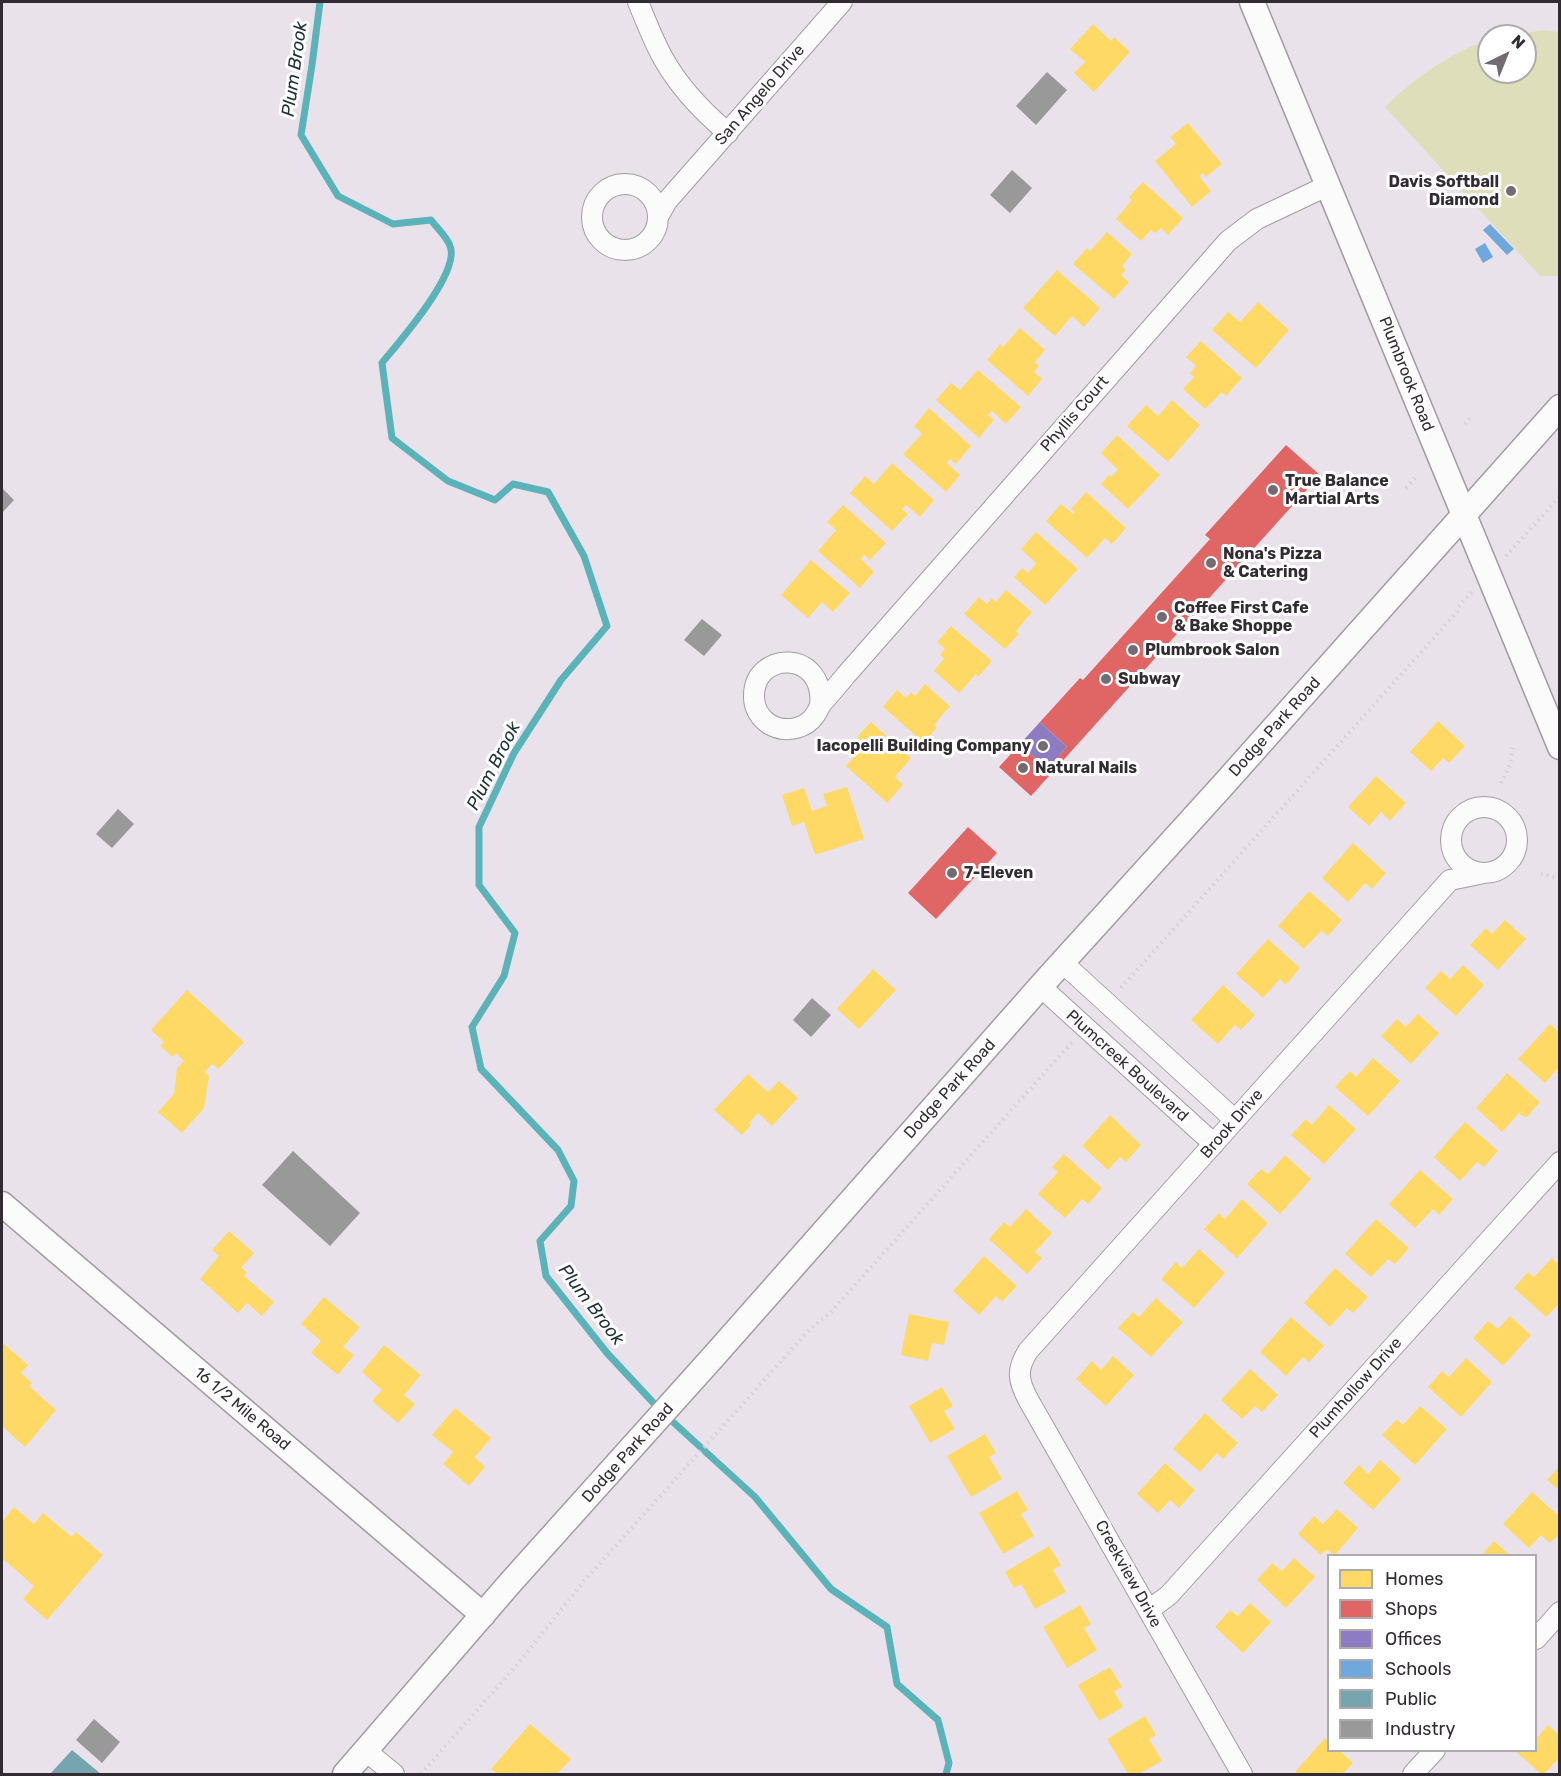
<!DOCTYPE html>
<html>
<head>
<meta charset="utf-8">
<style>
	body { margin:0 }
	#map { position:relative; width:1561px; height:1776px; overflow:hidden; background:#eae2ea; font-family:Rubik,sans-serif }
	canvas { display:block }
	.frame { position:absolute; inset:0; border:3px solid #312c32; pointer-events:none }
	.legend { position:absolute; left:1327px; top:1554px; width:210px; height:198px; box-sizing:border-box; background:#fff; border:2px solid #adabad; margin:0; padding:8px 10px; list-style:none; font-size:18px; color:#312c32 }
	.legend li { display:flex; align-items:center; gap:12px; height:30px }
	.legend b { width:30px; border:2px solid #adabad }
	.north { position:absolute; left:1477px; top:24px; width:60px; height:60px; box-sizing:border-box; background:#fff; border:2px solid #adabad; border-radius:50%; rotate:43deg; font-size:16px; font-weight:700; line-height:24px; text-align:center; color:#312c32 }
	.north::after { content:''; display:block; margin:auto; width:21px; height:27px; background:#726c72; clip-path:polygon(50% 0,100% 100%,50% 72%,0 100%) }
</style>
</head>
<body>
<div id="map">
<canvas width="1561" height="1776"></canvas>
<div class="frame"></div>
<ul class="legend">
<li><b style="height:16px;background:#ffd966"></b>Homes</li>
<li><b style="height:16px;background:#e06666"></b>Shops</li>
<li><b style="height:16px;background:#8e7cc3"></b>Offices</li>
<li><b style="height:16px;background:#6fa8dc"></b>Schools</li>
<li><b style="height:16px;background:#76a5af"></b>Public</li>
<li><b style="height:16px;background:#999"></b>Industry</li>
</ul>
<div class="north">N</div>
</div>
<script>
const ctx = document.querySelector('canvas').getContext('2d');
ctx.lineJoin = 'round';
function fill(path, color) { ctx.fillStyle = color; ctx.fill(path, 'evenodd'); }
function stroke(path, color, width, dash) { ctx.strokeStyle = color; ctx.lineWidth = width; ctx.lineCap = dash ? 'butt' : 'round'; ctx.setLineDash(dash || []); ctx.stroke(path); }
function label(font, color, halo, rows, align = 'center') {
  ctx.font = font + ' Rubik,sans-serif'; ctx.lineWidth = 6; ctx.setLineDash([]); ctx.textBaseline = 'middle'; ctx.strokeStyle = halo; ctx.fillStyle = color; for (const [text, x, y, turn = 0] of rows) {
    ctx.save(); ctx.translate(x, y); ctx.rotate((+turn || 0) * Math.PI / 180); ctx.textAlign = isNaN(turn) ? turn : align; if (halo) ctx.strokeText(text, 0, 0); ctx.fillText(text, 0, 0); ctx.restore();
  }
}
fill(new Path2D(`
	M 1543,30 L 1559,32 L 1560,276 L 1540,276 L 1385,107 C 1407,85 1434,65 1462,51 C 1470,46 1480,44 1489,41 L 1489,72 L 1525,72 L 1525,36 L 1509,36 Z`), '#dedfba');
fill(new Path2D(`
	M 1093,24 L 1111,41 L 1114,37 L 1130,52 L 1094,92 L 1074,73 L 1085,62 L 1070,49 Z
	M 1188,123 L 1222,164 L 1206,177 L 1203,173 L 1199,176 L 1211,191 L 1192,207 L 1155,161 L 1176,144 L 1170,137 Z
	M 1143,182 L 1183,218 L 1168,235 L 1161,228 L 1155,233 L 1151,230 L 1141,241 L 1116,219 L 1132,200 L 1129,197 Z
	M 1107,232 L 1132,254 L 1122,266 L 1126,270 L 1121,275 L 1129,282 L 1114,299 L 1073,264 L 1087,248 L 1090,251 Z
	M 1057,270 L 1100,308 L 1084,327 L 1072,316 L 1055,336 L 1023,308 Z
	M 1258,302 L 1289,330 L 1256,368 L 1212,330 L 1228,312 L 1240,322 Z
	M 1020,328 L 1045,350 L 1035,362 L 1039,366 L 1034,372 L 1042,379 L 1028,396 L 987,360 L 1000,344 L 1003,347 Z
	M 1201,341 L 1242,378 L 1226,396 L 1222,392 L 1205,409 L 1183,389 L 1194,377 L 1190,373 L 1196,366 L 1186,357 Z
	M 978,370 L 1021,407 L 1006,424 L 992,411 L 988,415 L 994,420 L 979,438 L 936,400 L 951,383 L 960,390 Z
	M 1172,400 L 1200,425 L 1168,462 L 1127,426 L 1146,405 L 1158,416 Z
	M 929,408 L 971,446 L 956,464 L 950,459 L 947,463 L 960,475 L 946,492 L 903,454 L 922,434 L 914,426 Z
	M 1117,435 L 1160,475 L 1128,509 L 1101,484 L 1109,475 L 1112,476 L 1118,470 L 1101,453 Z
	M 892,463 L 934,500 L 920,517 L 906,505 L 902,509 L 908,514 L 892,531 L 850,493 L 865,476 L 874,484 Z
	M 1086,492 L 1126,528 L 1112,544 L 1105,538 L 1087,558 L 1046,521 L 1061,504 L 1073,514 L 1075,512 L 1071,509 Z
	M 843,505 L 886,543 L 870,560 L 864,555 L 861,559 L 874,572 L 860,588 L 818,551 L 836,530 L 827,522 Z
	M 1036,532 L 1078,569 L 1045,605 L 1014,577 L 1022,568 L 1028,573 L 1036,563 L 1021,549 Z
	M 811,560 L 850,593 L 833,612 L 822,602 L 808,618 L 781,595 Z
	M 1006,590 L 1032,612 L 1016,631 L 1019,634 L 1005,649 L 964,614 L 979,597 L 987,604 L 992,598 L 996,602 Z
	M 951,626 L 992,661 L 978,677 L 976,674 L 959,693 L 934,671 L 944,659 L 940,655 L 945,649 L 937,642 Z
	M 925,684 L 950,706 L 934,725 L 937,727 L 924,743 L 883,707 L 897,690 L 906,698 L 911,692 L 915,696 Z
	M 1438,721 L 1465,746 L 1449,763 L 1443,758 L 1431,771 L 1410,752 Z
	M 871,722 L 911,758 L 895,777 L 903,785 L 887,803 L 846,766 L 861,749 L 866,754 L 870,749 L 857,737 Z
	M 1376,776 L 1406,803 L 1390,821 L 1381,812 L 1369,826 L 1348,807 Z
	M 847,787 L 864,839 L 815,855 L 804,822 L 792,826 L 782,795 L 804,788 L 812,811 L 827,806 L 823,794 Z
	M 1353,843 L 1386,873 L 1372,889 L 1365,883 L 1348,902 L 1322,878 Z
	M 1309,891 L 1342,920 L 1328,936 L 1321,931 L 1304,949 L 1278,926 Z
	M 1505,920 L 1526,939 L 1498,970 L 1470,945 L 1486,928 L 1492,934 Z
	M 1268,939 L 1300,968 L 1286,985 L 1280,979 L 1263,998 L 1236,974 Z
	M 1463,965 L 1484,985 L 1456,1016 L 1425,988 L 1441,971 L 1450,979 Z
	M 873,969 L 896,990 L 859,1029 L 837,1009 Z
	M 1223,985 L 1255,1015 L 1241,1030 L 1235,1025 L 1218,1044 L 1191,1020 Z
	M 187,990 L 244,1042 L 219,1069 L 212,1064 L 205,1072 L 209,1076 L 204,1108 L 182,1133 L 158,1112 L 174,1094 L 177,1068 L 184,1061 L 176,1053 L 173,1057 L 160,1046 L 164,1042 L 151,1030 Z
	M 1418,1014 L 1439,1033 L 1411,1064 L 1381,1036 L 1397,1019 L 1406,1027 Z
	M 1550,1024 L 1560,1033 L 1560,1066 L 1545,1083 L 1518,1059 Z
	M 1373,1058 L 1400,1081 L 1368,1116 L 1335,1087 L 1350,1071 L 1356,1077 Z
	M 1507,1073 L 1540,1102 L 1526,1118 L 1519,1113 L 1502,1132 L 1476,1108 Z
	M 748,1074 L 768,1092 L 779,1081 L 798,1098 L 772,1126 L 758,1113 L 749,1123 L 751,1125 L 742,1135 L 714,1110 Z
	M 1329,1105 L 1356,1129 L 1324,1164 L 1291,1135 L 1306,1119 L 1312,1125 Z
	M 1110,1115 L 1141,1145 L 1126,1162 L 1120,1157 L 1108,1170 L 1082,1146 Z
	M 1465,1122 L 1498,1151 L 1484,1167 L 1477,1162 L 1460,1181 L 1434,1157 Z
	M 1064,1154 L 1102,1188 L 1088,1204 L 1082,1199 L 1065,1218 L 1038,1194 L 1058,1172 L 1052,1167 Z
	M 1285,1155 L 1311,1179 L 1280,1214 L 1247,1184 L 1261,1169 L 1268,1174 Z
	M 1420,1170 L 1453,1199 L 1439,1215 L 1433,1209 L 1415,1228 L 1389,1204 Z
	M 1242,1199 L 1268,1223 L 1237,1258 L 1204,1229 L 1219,1213 L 1225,1219 Z
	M 1026,1209 L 1052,1233 L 1035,1252 L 1042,1258 L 1027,1274 L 989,1239 L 1004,1222 L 1010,1227 Z
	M 1376,1219 L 1409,1248 L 1395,1264 L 1388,1259 L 1371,1277 L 1345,1254 Z
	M 229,1231 L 254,1253 L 241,1268 L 247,1272 L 244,1276 L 274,1302 L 262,1316 L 247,1303 L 238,1313 L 200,1279 L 219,1256 L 212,1250 Z
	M 1199,1249 L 1225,1273 L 1194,1308 L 1161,1279 L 1176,1262 L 1182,1268 Z
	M 984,1256 L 1017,1286 L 1002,1302 L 996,1296 L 979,1315 L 953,1291 Z
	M 1552,1258 L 1560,1266 L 1560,1303 L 1546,1317 L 1514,1288 L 1528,1272 L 1534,1277 Z
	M 1335,1268 L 1368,1297 L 1353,1313 L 1347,1308 L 1330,1327 L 1304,1303 Z
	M 324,1297 L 360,1327 L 343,1347 L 354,1355 L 338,1375 L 311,1353 L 321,1341 L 301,1324 Z
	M 1156,1298 L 1183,1322 L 1151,1357 L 1118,1328 L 1133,1312 L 1139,1317 Z
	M 909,1314 L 949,1322 L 944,1345 L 932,1343 L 928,1361 L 901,1355 Z
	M 1510,1316 L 1531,1335 L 1503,1366 L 1473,1338 L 1488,1321 L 1498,1329 Z
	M 1291,1317 L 1324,1346 L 1309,1362 L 1303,1357 L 1286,1376 L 1260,1352 Z
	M 4,1344 L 28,1365 L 21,1373 L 32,1383 L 29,1386 L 56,1410 L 25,1447 L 2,1426 L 2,1347 Z
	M 384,1345 L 421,1375 L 404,1395 L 415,1404 L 398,1423 L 372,1401 L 382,1390 L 362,1372 Z
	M 1113,1356 L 1134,1375 L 1106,1406 L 1076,1379 L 1092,1361 L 1101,1370 Z
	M 1466,1358 L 1492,1382 L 1461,1417 L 1428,1387 L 1442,1371 L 1449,1377 Z
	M 1250,1369 L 1278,1395 L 1262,1412 L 1255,1406 L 1242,1419 L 1221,1400 Z
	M 942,1387 L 953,1406 L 944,1411 L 955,1429 L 930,1443 L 909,1406 Z
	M 1420,1406 L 1447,1429 L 1415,1465 L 1382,1435 L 1397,1419 L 1403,1425 Z
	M 455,1408 L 491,1438 L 475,1457 L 485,1467 L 469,1486 L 443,1464 L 453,1452 L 432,1435 Z
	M 1205,1413 L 1238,1443 L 1223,1459 L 1217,1453 L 1200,1472 L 1173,1449 Z
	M 985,1434 L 996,1453 L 989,1457 L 1002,1479 L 971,1497 L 947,1456 Z
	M 1380,1460 L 1401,1479 L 1373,1510 L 1343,1483 L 1359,1465 L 1368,1474 Z
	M 1165,1463 L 1195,1490 L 1179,1508 L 1170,1500 L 1158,1513 L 1137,1494 Z
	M 1560,1466 L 1560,1491 L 1547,1480 Z
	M 1017,1491 L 1028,1510 L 1021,1514 L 1034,1536 L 1003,1554 L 979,1513 Z
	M 1532,1492 L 1560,1517 L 1560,1533 L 1550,1543 L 1541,1535 L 1529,1548 L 1503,1524 Z
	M 14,1507 L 34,1524 L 43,1513 L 72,1537 L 76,1532 L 103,1555 L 47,1620 L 23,1599 L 34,1586 L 2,1558 L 2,1522 Z
	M 1337,1509 L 1358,1528 L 1334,1556 L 1327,1549 L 1321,1555 L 1298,1534 L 1314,1516 L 1323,1524 Z
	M 1494,1541 L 1511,1556 L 1481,1556 Z
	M 1049,1546 L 1061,1565 L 1053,1570 L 1066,1592 L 1035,1609 L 1021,1584 L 1014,1588 L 1005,1572 Z
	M 1294,1558 L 1315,1577 L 1286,1608 L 1257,1580 L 1272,1563 L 1282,1571 Z
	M 1250,1603 L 1271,1622 L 1243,1653 L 1215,1627 L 1230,1610 L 1238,1616 Z
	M 1080,1605 L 1091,1624 L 1084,1628 L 1097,1650 L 1067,1668 L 1043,1627 Z
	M 1110,1667 L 1122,1687 L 1114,1691 L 1123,1707 L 1099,1721 L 1078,1685 Z
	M 1145,1716 L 1156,1735 L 1149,1739 L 1162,1761 L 1139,1774 L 1128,1774 L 1107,1739 Z
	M 530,1724 L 571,1759 L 557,1774 L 519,1774 L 516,1772 L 515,1774 L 498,1774 L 491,1769 Z
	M 1548,1725 L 1560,1736 L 1560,1757 L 1544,1774 L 1541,1774 L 1514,1750 L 1536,1750 L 1536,1735 L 1538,1737 Z
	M 1325,1738 L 1328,1741 L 1328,1750 L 1339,1750 L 1353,1763 L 1343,1774 L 1298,1774 L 1295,1772 Z`), '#ffd966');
fill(new Path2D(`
	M 1286,445 L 1320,475 L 1031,796 L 999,767 L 1020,744 L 1047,769 L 1067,747 L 1040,722 L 1080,678 L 1083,680 L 1210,539 L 1205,535 Z
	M 968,827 L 997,853 L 936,919 L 908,893 Z`), '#e06666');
fill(new Path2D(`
	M 1040,722 L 1067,747 L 1047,769 L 1020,744 Z`), '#8e7cc3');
fill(new Path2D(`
	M 1490,224 L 1514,249 L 1507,255 L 1483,230 Z
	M 1485,243 L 1493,257 L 1483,263 L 1475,249 Z`), '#6fa8dc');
fill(new Path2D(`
	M 72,1750 L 101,1774 L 50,1774 Z`), '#76a5af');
fill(new Path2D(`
	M 1047,72 L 1067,90 L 1036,125 L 1016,106 Z
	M 1012,170 L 1032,188 L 1010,213 L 990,195 Z
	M 2,488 L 14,500 L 2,513 Z
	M 702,619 L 722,635 L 704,656 L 684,640 Z
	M 118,809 L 134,824 L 112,848 L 96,834 Z
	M 812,998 L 831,1015 L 811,1037 L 793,1020 Z
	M 293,1151 L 360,1213 L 330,1246 L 262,1185 Z
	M 94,1719 L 120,1742 L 102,1763 L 76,1740 Z`), '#999');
stroke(new Path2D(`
	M 320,2 L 312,65 L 301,135 L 338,196 L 393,224 L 431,220 C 437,228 447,237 450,246 C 461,272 399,342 382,363 L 392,438 L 448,481 L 495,500 L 513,484 L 548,492 L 584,556 L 607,626 L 561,680 L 514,753 L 479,827 L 479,885 L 515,933 L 504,976 L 472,1027 L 481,1069 L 558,1150 L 574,1181 L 571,1206 L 540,1241 L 546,1276 L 607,1353 L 661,1411 L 755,1497 L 831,1589 L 887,1627 L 897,1684 L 938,1720 L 949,1763 L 946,1774`), '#5bb3ba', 7);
const minor = new Path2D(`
	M 638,2 C 646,21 653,40 663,58 C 679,87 703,112 728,133
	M592 217a33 33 0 1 1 66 0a33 33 0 1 1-66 0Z
	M 659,215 L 667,201 L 842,2
	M 820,706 C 826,649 753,650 754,697 C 754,708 760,718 769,724 C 784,733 805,730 815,715 C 818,711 819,707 822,703 C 830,694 838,685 846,675 L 1228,241 L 1257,219 L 1329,185
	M1451 840a33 33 0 1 1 66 0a33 33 0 1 1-66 0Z
	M 1063,963 L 1235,1120
	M 1041,987 L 1214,1144
	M 1149,1610 L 1169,1595 L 1560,1162
	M 1536,1639 L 1560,1612
	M 366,1751 L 394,1774
	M 1242,1774 C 1171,1650 1101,1525 1029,1401 C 1018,1381 1016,1370 1028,1351 L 1450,880 L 1484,873
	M 1413,1774 L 1435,1750`);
const tertiary = new Path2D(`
	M 1252,2 L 1560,747
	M 2,1204 L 483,1615
	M 345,1774 L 511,1582 L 714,1356 L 1048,978 L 1224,784 L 1560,407`);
stroke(minor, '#a29ca2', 22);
stroke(tertiary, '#a29ca2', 27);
stroke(new Path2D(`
	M 1465,424 L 1470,418
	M 1406,488 L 1417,476
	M 1506,556 L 1560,496
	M 1501,783 L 1510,765 L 1513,745
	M 1541,874 L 1560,878
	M 1121,988 L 1457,612 L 1458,607 L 1472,592
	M 421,1774 L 517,1665 L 584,1581 L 811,1328 L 830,1313 L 1072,1042`), '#d4d1d4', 4, [1.5, 4.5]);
stroke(minor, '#fcfbfc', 20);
stroke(tertiary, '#fcfbfc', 24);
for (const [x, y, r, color] of [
	[1511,191,6,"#726c72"],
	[1273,490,6,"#726c72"],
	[1211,563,6,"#726c72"],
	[1162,617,6,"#726c72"],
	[1133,650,6,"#726c72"],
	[1106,679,6,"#726c72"],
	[1043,746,6,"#726c72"],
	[1023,768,6,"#726c72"],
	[952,873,6,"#726c72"]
]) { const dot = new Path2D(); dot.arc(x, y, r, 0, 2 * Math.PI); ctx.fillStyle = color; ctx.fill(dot); stroke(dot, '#fff', 2); }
label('16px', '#312c32', '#fff', [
	["San Angelo Drive",760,95,-49],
	["Plumbrook Road",1406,374,68],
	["Phyllis Court",1075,414,-49],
	["Dodge Park Road",1275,727,-48],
	["Plumcreek Boulevard",1127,1066,42],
	["Dodge Park Road",950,1089,-48],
	["Brook Drive",1232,1124,-49],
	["Plumhollow Drive",1356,1388,-48],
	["16 1/2 Mile Road",242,1409,40],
	["Dodge Park Road",628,1453,-48],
	["Creekview Drive",1128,1574,61]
]);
label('bold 16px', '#312c32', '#fff', [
	["Davis Softball",1499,182,"right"],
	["Diamond",1499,200,"right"],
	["True Balance",1285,481],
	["Martial Arts",1285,499],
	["Nona's Pizza",1223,554],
	["& Catering",1223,572],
	["Coffee First Cafe",1174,608],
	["& Bake Shoppe",1174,626],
	["Plumbrook Salon",1145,650],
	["Subway",1118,679],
	["Iacopelli Building Company",1031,746,"right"],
	["Natural Nails",1035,768],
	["7-Eleven",964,873]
], 'left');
label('italic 18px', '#1c3132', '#fff', [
	["Plum Brook",295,69,-82],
	["Plum Brook",494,766,-63],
	["Plum Brook",591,1305,53]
]);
</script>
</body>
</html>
